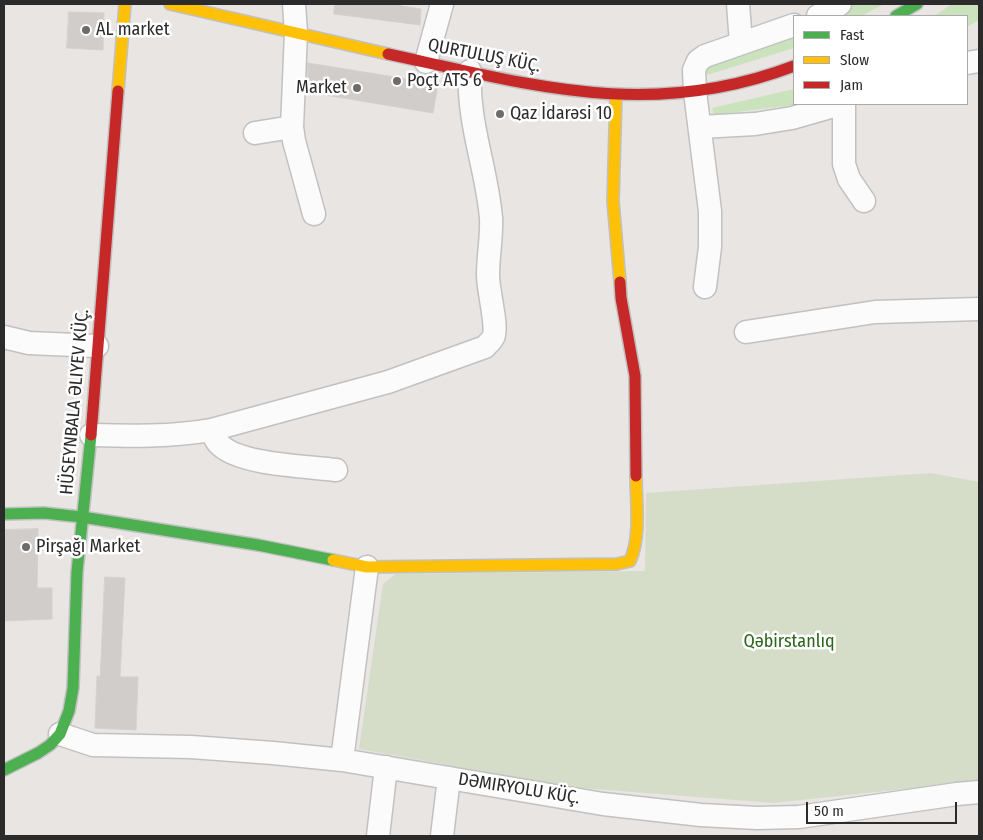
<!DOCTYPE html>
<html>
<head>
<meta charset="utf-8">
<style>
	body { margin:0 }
	#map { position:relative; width:983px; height:840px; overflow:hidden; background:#e8e5e2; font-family:"Fira Sans Condensed",sans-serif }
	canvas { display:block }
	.frame { position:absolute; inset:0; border:5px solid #2b2b2b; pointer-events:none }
	.legend { position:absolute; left:793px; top:15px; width:175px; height:90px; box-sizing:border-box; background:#fff; border:1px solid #aaa; margin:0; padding:6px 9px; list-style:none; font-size:15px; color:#2b2b2b }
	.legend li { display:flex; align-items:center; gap:10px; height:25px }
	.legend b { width:25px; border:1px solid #aaa }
	.scale { position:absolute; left:806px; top:802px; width:151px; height:22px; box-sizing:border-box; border:2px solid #2b2b2b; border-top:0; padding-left:6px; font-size:15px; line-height:18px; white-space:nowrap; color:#2b2b2b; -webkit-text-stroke:4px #fff; paint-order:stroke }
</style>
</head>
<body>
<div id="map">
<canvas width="983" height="840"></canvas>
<div class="frame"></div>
<ul class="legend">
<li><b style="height:6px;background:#4caf50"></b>Fast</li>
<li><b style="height:6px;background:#ffc107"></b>Slow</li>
<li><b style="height:6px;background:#c62828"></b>Jam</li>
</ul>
<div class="scale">50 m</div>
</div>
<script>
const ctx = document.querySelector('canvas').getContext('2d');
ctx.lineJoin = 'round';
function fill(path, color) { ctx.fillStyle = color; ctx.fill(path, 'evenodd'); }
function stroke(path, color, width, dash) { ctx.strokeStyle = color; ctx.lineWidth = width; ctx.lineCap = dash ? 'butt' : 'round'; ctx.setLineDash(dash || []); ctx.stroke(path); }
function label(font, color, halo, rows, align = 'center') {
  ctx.font = font + ' "Fira Sans Condensed",sans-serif'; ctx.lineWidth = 5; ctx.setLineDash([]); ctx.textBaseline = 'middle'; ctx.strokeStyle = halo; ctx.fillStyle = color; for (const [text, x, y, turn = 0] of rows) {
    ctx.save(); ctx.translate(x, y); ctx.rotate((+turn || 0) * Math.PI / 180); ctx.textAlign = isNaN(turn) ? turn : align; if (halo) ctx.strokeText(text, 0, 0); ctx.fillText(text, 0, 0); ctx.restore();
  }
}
fill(new Path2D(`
	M 855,4 L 884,4 L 862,16 L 837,16 Z
	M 952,4 L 979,4 L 979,20 L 967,27 L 967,16 L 934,16 Z
	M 794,35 L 794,48 L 707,75 L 706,64 Z
	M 794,89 L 794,104 L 801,104 L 714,115 L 712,108 Z`), '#cbe3bc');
fill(new Path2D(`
	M 931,473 L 979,482 L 979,781 L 773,803 L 570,787 L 359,749 L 383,584 L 396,574 L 645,571 L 646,493 Z`), '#d5ddc9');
const building = new Path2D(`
	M 335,4 L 401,4 L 401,6 L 421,9 L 420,25 L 334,14 Z
	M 69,12 L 104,13 L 103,50 L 67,48 Z
	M 308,63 L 438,84 L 433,113 L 307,92 Z
	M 38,529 L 37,588 L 52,588 L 52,619 L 4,621 L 4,530 Z
	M 105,577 L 125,578 L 120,677 L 138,677 L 136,730 L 95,728 L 97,676 L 100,676 Z`);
fill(building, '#d0cdcb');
stroke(building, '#d3d1ce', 1);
const street = new Path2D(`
	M 294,4 L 296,33 L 292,127 L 294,141 L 314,214
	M 738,4 L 741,43
	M 818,16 L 840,4
	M 426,62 L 442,4
	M 967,63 L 979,61
	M 844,104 L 844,164 L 849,179 L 864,201
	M 700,127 L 755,124 L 792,118 L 841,104
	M 255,133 L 292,127
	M 705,287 L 710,247 L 710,211 L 695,92 L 694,70 L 698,61 L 705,56 L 794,25
	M 746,332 L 875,312 L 979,309
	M 4,337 L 29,343 L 97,346
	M 211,430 C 213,434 215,440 219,444 C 239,465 306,466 336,470
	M 91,435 C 131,436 171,437 211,430 L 388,382 L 485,347 C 488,343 493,340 494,335 C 497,322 488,291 488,275 C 488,255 492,237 491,218 C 487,169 467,122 470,71
	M 60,734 L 93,745 L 191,747 L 273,753 L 342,760 L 603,804 L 701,815 L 757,818 L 799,817 L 957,794 L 979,792
	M 342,760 L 367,567
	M 378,836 L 386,767
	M 442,836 L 449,778`);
const fast = new Path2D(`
	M 896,16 L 917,4
	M 4,514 L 44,513 L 82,517 L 258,545 L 333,560
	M 4,770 L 38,753 L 50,745 L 60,734 L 69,711 L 73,688 L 77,572 L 91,435`);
const slow = new Path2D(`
	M 170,4 L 388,54
	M 118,91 L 125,4
	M 616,95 L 613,201 L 620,282
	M 333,560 L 367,567 L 617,564 L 630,561 C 641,537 636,502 636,476`);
const jam = new Path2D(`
	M 388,54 C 532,85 650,121 794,66
	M 620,282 L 621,298 L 635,376 L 636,476
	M 91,435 L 118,91`);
stroke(street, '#c2c1c2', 25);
stroke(fast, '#c2c1c2', 14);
stroke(slow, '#c2c1c2', 14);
stroke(jam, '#c2c1c2', 14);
stroke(street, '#fcfbfb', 22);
stroke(fast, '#4caf50', 11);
stroke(slow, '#ffc107', 11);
stroke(jam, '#c62828', 11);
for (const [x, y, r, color] of [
	[86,30,5,"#6d6c6b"],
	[397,81,5,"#6d6c6b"],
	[357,88,5,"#6d6c6b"],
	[500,114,5,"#6d6c6b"],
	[26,547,5,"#6d6c6b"]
]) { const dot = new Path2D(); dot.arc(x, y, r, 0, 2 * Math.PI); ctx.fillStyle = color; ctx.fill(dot); stroke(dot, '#fff', 2); }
label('18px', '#2b2b2b', '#fff', [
	["AL market",96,30],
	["Poçt ATS 6",407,81],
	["Market",347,88,"right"],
	["Qaz İdarəsi 10",510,114],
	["Pirşağı Market",36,547]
], 'left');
label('18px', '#2b2b2b', '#fff', [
	["QURTULUŞ KÜÇ.",484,56,11],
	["HÜSEYNBALA ƏLIYEV KÜÇ.",75,402,-85],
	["DƏMIRYOLU KÜÇ.",519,789,9]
]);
label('18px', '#2c661d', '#fff', [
	["Qəbirstanlıq",789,642]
]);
</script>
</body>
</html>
